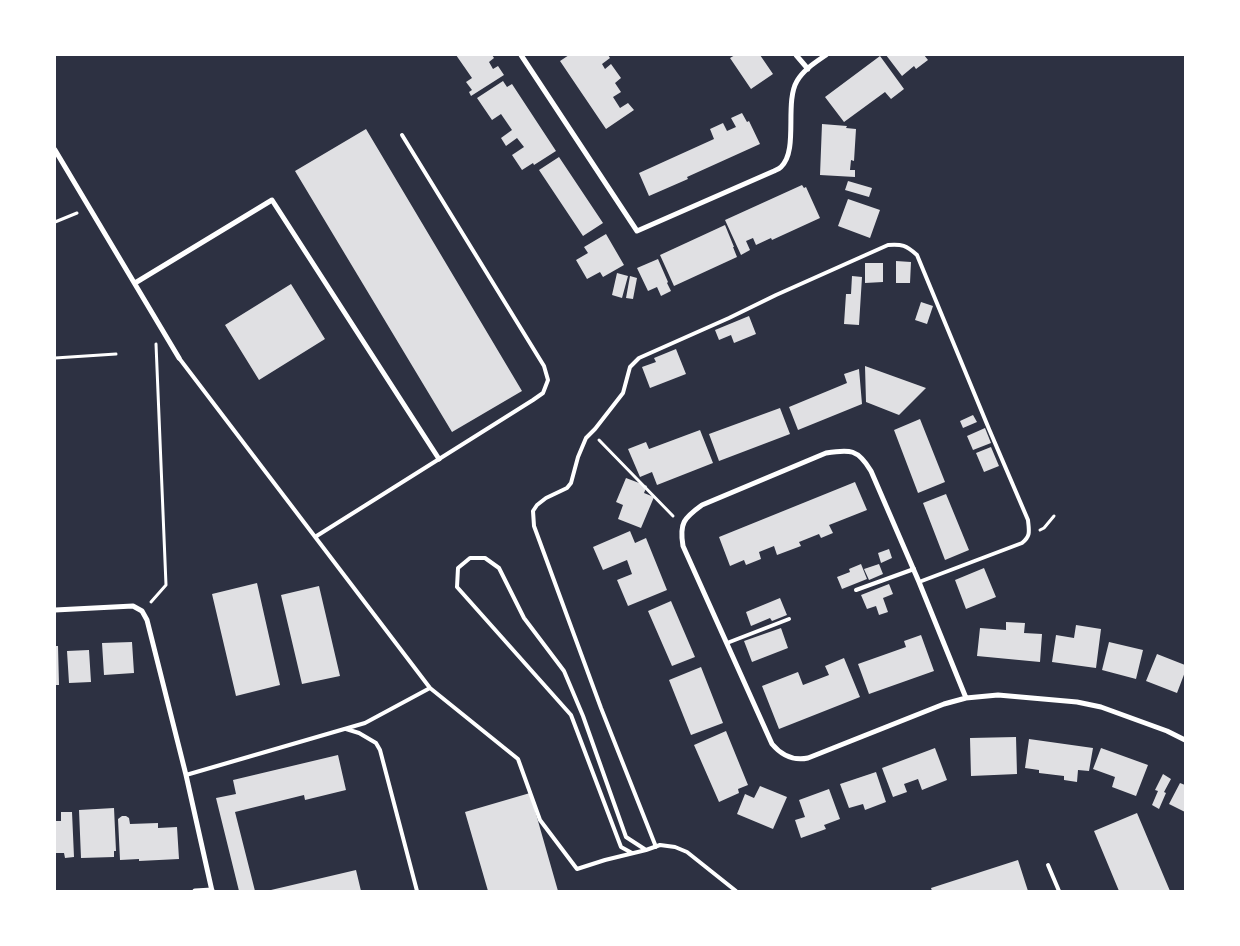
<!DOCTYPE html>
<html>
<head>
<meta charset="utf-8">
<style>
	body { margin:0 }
	#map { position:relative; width:1240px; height:946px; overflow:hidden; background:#2d3142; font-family:"Sofia Sans Condensed",sans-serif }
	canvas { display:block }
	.frame { position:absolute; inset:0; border:56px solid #fff; pointer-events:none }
</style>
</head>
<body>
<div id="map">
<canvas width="1240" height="946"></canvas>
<div class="frame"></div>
</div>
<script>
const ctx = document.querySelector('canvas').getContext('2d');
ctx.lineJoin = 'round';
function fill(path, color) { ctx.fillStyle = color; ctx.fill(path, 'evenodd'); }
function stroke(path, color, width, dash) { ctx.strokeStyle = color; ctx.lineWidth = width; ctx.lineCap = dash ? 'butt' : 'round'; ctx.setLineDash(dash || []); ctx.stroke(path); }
fill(new Path2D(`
	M 456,55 L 492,55 L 494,58 L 489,62 L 493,69 L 498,66 L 504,75 L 471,96 L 469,92 L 472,90 L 466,82 L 472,78 Z
	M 569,55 L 608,55 L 610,58 L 602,64 L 605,69 L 611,64 L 621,78 L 615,83 L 621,92 L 613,97 L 620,108 L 628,103 L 634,110 L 606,129 L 560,61 Z
	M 735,55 L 760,55 L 773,74 L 751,89 L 730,58 Z
	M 886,55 L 924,55 L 928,60 L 916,69 L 914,66 L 902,76 Z
	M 880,56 L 904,89 L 891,99 L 885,92 L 844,122 L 825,97 Z
	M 503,81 L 507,87 L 512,84 L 556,151 L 534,165 L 533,163 L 522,170 L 512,155 L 524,147 L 517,138 L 506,146 L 501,138 L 512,130 L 501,114 L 492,120 L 477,98 Z
	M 742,113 L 747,122 L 749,121 L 760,144 L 687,177 L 688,179 L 649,196 L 639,173 L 714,139 L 710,129 L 723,123 L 727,131 L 736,127 L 731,118 Z
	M 822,124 L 847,126 L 846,128 L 856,129 L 854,161 L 851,160 L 850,170 L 855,170 L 855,177 L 820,175 Z
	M 366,129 L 522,391 L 452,432 L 295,171 Z
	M 559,157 L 603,223 L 583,236 L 539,170 Z
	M 848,181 L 872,188 L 869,197 L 845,190 Z
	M 802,185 L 804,188 L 806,187 L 820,218 L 772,240 L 771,238 L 756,245 L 753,238 L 746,241 L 750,250 L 741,255 L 725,220 Z
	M 848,199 L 880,210 L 870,238 L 838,226 Z
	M 725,225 L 734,247 L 733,247 L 737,257 L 674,286 L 660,255 Z
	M 606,234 L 624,265 L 603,277 L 600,272 L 587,279 L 576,260 L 588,253 L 584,247 Z
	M 658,259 L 668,282 L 667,283 L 671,291 L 661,296 L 657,287 L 648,291 L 637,268 Z
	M 896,261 L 911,262 L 910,283 L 896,283 Z
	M 865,263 L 883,263 L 883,282 L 865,283 Z
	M 617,273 L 628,276 L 622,298 L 612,295 Z
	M 630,276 L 637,278 L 633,299 L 626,298 Z
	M 852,276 L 862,277 L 859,325 L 844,324 L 846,294 L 851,294 Z
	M 291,284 L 325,339 L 259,380 L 225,325 Z
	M 921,302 L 933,306 L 927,324 L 915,320 Z
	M 749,316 L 756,334 L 734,343 L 731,335 L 719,340 L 715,330 Z
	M 676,349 L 686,374 L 650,388 L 642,367 L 656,362 L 654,358 Z
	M 865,366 L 926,388 L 899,415 L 866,402 Z
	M 859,369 L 862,404 L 798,430 L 789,407 L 847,383 L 844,374 Z
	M 780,408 L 790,434 L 719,461 L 709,434 Z
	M 973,415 L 977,422 L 963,428 L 960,421 Z
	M 920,419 L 945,482 L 918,493 L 894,430 Z
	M 985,428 L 991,443 L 973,450 L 967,436 Z
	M 700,430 L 713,463 L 657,485 L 652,472 L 640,477 L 628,449 L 646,442 L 649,449 Z
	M 991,447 L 999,466 L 984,472 L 976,453 Z
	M 626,478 L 647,486 L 644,493 L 654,497 L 641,528 L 618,519 L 623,505 L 616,502 Z
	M 855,482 L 867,510 L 829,525 L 833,533 L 821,538 L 819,534 L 799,542 L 801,546 L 777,555 L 774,546 L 759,552 L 761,559 L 746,565 L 744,560 L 730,566 L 719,537 Z
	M 946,494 L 969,550 L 945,560 L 923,503 Z
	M 630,531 L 635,543 L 646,538 L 667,590 L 628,606 L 617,580 L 632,574 L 627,560 L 603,570 L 593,547 Z
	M 889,549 L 892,558 L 881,563 L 878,553 Z
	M 861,564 L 867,579 L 842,589 L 837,577 L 850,572 L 849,569 Z
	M 879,564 L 883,574 L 869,580 L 864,569 Z
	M 984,568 L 996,597 L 966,609 L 955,580 Z
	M 257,583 L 280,685 L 236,696 L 212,594 Z
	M 889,584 L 893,594 L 883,598 L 888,612 L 879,615 L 876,606 L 867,609 L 861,595 Z
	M 319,586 L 340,676 L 302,684 L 281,595 Z
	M 780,598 L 787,615 L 772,621 L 770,618 L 751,626 L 746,612 Z
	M 671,601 L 695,657 L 672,666 L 648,611 Z
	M 1006,622 L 1025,623 L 1024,633 L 1042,634 L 1040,662 L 977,656 L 980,628 L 1006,630 Z
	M 1076,625 L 1101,629 L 1096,668 L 1052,662 L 1056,635 L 1074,638 Z
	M 781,628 L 788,648 L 752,662 L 744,641 Z
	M 921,635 L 934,671 L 869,694 L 858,664 L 906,647 L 904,641 Z
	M 132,642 L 134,673 L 104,675 L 102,643 Z
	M 1109,642 L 1143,650 L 1136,679 L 1102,670 Z
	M 55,646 L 58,646 L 59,685 L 55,685 Z
	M 89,650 L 91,682 L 69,683 L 67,651 Z
	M 1157,654 L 1185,665 L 1185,672 L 1177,693 L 1146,681 Z
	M 844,658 L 860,697 L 779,729 L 762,686 L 798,672 L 803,685 L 829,675 L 825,666 Z
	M 701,667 L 723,723 L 691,735 L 669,680 Z
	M 726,731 L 748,785 L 738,789 L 739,793 L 719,802 L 694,745 Z
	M 1016,737 L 1017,774 L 971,776 L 970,738 Z
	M 1029,739 L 1093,748 L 1089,771 L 1078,770 L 1077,782 L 1064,780 L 1064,776 L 1039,773 L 1039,770 L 1025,768 Z
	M 935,748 L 947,780 L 922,790 L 918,779 L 904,784 L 907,792 L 893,797 L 882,768 Z
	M 1101,748 L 1148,765 L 1136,796 L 1112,787 L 1115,777 L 1093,769 Z
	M 338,755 L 346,790 L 305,800 L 304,795 L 235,812 L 255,891 L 239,891 L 216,798 L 236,794 L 233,780 Z
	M 876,772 L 886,802 L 865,810 L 863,804 L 849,808 L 840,784 Z
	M 1163,774 L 1171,779 L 1164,792 L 1166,793 L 1159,809 L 1152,805 L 1158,791 L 1155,790 Z
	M 1180,783 L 1185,785 L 1185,812 L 1169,804 Z
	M 760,786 L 787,797 L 773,829 L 737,814 L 745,794 L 754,798 Z
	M 829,789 L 840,819 L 824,825 L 826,829 L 801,838 L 795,820 L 805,817 L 799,800 Z
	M 530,793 L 558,891 L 488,891 L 465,812 Z
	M 114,808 L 116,851 L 114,851 L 114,857 L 81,858 L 79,810 Z
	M 61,812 L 72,812 L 74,857 L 65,858 L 64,853 L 55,853 L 55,821 L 61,821 Z
	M 1137,813 L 1170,891 L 1119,891 L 1094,831 Z
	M 122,816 L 126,816 L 129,818 L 130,824 L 158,823 L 158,828 L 177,827 L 179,859 L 139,861 L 139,859 L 120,860 L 118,819 Z
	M 1018,860 L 1028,891 L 932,891 L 931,888 Z
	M 356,870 L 361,891 L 271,891 L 271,890 Z`), '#e0e0e3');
stroke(new Path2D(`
	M 55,222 L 77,213
	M 55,358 L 116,354
	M 599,440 L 673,516
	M 1040,530 L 1044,528 L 1054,516
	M 151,602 L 166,585 L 156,344`), '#fff', 3);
stroke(new Path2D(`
	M 179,358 L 430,688 L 365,723 L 186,775
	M 315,537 L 533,400 L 543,393 L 548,380 L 544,366 L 402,135
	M 856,590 L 914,569
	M 727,643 L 789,619
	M 430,688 L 518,759 L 540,820 L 577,869 L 605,860 L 646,850 L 660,845 L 675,847 L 687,852 L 736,891
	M 346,729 L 359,733 L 376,743 L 380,750 L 417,891
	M 656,847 L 601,708 L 534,526 L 533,511 L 537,505 L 546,498 L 567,488 L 571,483 L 578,457 L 586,438 L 595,429 L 623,393 L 630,367 L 639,358 L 729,318 L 776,295 L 888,245 C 902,244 906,245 917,255 L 989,429 L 1028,520 C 1029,531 1031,536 1022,543 L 919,582
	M 632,853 L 621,847 L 571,715 L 457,587 L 458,568 L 470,558 L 485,558 L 499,568 L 524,618 L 564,671 L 583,716 L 626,837 L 646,850
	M 1048,865 L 1059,891`), '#fff', 4);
stroke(new Path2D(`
	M 521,55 L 637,231 L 774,171 C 776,170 779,169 781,167 C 799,150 784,103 797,81 C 803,70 816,62 826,55
	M 796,55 L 808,69
	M 55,150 L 179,358
	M 135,283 L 272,200 L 439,459
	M 55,610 L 133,606 L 142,611 L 147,620 L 186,775 L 212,891
	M 966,698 L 919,582 L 871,471 C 858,449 850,449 826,453 L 702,505 C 684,518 679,523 683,546 L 772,744 C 782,756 793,761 808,758 L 944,704 L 966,698 L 998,695 L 1077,702 L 1101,707 L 1167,731 L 1185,740
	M 195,891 L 212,890`), '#fff', 5);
</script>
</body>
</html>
